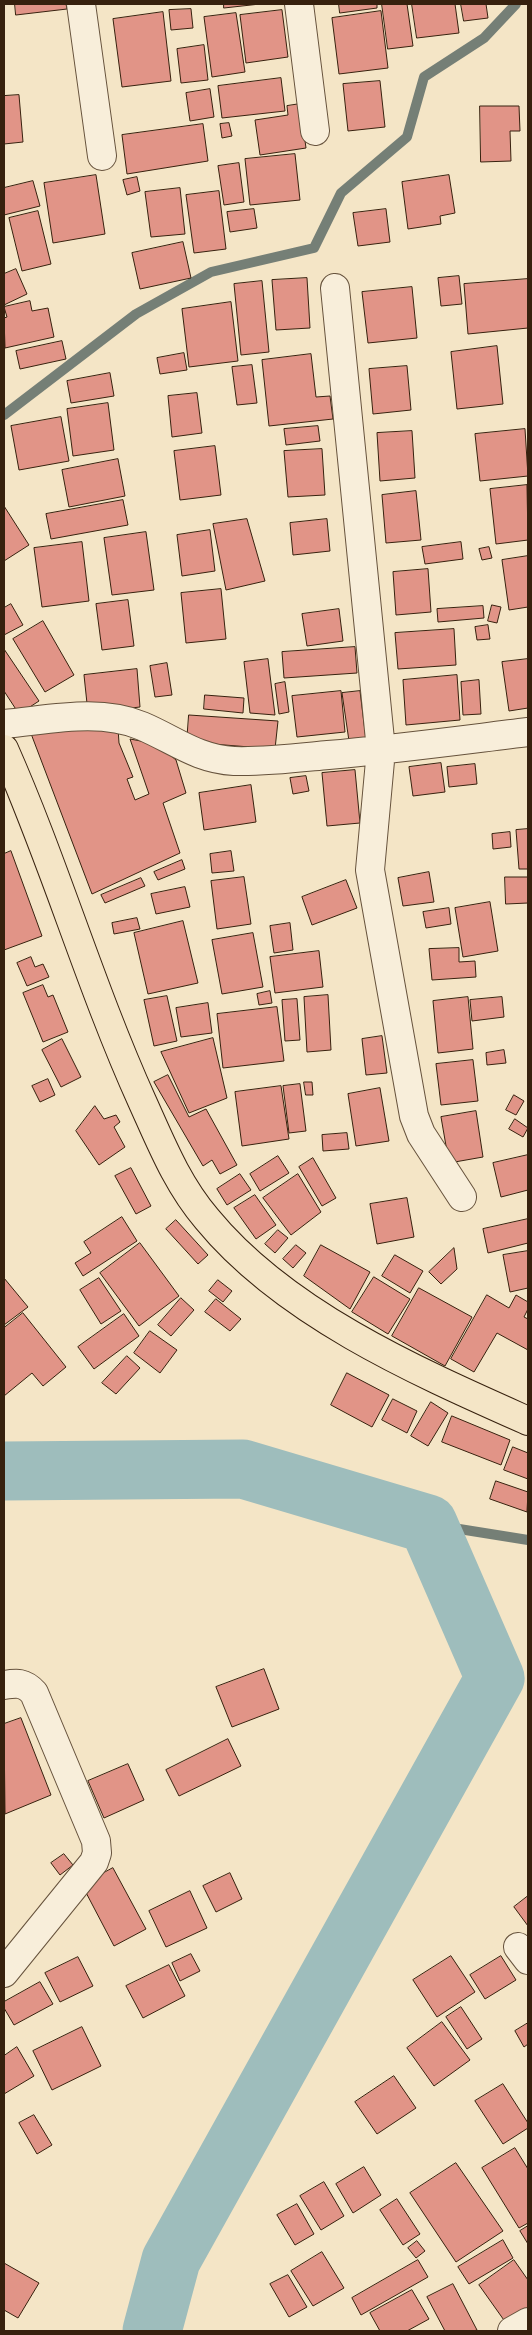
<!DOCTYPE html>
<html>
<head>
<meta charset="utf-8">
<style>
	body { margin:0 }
	#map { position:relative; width:532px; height:2335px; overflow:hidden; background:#f4e5c6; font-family:"Libre Caslon Text",serif }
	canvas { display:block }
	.frame { position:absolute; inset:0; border:5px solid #37210e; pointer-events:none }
</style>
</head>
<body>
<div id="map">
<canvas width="532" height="2335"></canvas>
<div class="frame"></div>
</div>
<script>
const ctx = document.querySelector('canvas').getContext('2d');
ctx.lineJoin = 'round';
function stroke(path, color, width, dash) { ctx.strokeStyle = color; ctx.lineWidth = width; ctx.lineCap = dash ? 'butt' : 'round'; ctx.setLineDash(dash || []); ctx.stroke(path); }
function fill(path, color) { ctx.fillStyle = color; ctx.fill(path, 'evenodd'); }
stroke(new Path2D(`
	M 4,415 L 136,314 L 211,272 L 314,248 L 341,193 L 407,137 L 424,77 L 484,38 L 516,4
	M 428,1524 L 528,1540`), '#757f76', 10);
stroke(new Path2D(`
	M 4,1471 L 243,1469 L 428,1524 L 495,1678 L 171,2260 L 152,2331`), '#9ebdbc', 59);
const building = new Path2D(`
	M 15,4 L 66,4 L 67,9 L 16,15 Z
	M 224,4 L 260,4 L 224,8 Z
	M 339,4 L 377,4 L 377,8 L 340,13 Z
	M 382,4 L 407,4 L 413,46 L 388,49 Z
	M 412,4 L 455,4 L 459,33 L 417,38 Z
	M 461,4 L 486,4 L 488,18 L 464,21 Z
	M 191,9 L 193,28 L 171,30 L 169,10 Z
	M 282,10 L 288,57 L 246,63 L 240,15 Z
	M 381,11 L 388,68 L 339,74 L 332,18 Z
	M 163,12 L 171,81 L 122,87 L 113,19 Z
	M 236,13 L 245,72 L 212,77 L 204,17 Z
	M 204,45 L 208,80 L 181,83 L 177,49 Z
	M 281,78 L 285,111 L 222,118 L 218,86 Z
	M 380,81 L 385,127 L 348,131 L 343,84 Z
	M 210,89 L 214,117 L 190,121 L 186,93 Z
	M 19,95 L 23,142 L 4,144 L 4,96 Z
	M 300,104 L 306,148 L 260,155 L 255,120 L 288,115 L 287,106 Z
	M 480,106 L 519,106 L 520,131 L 510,131 L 511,161 L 481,162 Z
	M 229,123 L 232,136 L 222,138 L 220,124 Z
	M 203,124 L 208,161 L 127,174 L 122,135 Z
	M 295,154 L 300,200 L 250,205 L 245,159 Z
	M 239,163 L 244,202 L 224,205 L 218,166 Z
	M 96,175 L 105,234 L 53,243 L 44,183 Z
	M 449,175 L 455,213 L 440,216 L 441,224 L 408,229 L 402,182 Z
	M 137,177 L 140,191 L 127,195 L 123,180 Z
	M 33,181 L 40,206 L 4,215 L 4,188 Z
	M 180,188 L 185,234 L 151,237 L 145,192 Z
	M 219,191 L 226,249 L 194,253 L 186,195 Z
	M 254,209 L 257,228 L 230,232 L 227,212 Z
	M 386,209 L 390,242 L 358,246 L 353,213 Z
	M 38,211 L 51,264 L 22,271 L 9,218 Z
	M 183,242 L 191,278 L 140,289 L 132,253 Z
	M 16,269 L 27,294 L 4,305 L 4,274 Z
	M 459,276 L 462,304 L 441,306 L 438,278 Z
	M 307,278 L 310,328 L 276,330 L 272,280 Z
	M 528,279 L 528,328 L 468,334 L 464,284 Z
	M 262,281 L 269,352 L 241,355 L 234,284 Z
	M 412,287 L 417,338 L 368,343 L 362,292 Z
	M 30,301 L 32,311 L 48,308 L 54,337 L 5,348 L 4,318 L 7,317 L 4,307 Z
	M 231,302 L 238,361 L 189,367 L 182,309 Z
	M 62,341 L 66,359 L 20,369 L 16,351 Z
	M 497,346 L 503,404 L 457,409 L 451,352 Z
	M 184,353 L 187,370 L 160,374 L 157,358 Z
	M 311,354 L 316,397 L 330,396 L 333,419 L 269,426 L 262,360 Z
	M 252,365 L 257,403 L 237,405 L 232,367 Z
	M 407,366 L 411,410 L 373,414 L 369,369 Z
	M 110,373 L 114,396 L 71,403 L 67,381 Z
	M 197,393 L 202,433 L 172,437 L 168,396 Z
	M 108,403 L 114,450 L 73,456 L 67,409 Z
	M 61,417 L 69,461 L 19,470 L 11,426 Z
	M 318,426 L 320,441 L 286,445 L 284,429 Z
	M 525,429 L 528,476 L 480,481 L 475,434 Z
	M 412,431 L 415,478 L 380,481 L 377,433 Z
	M 215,446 L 221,495 L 180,500 L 174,451 Z
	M 322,449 L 325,495 L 288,497 L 284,451 Z
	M 118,459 L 125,496 L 69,507 L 62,470 Z
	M 527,485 L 528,540 L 496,544 L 490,489 Z
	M 416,491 L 421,540 L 386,543 L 382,495 Z
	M 123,500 L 128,525 L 51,539 L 46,514 Z
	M 4,506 L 29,545 L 4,561 Z
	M 247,519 L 265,581 L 226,590 L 213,524 Z
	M 327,519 L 330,551 L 293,555 L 290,523 Z
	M 210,530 L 215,571 L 182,576 L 177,535 Z
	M 146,532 L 154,590 L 112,595 L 104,538 Z
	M 82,542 L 89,601 L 42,607 L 34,548 Z
	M 461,542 L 463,559 L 425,564 L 422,547 Z
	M 489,547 L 492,558 L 482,560 L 479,549 Z
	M 528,556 L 528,607 L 509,610 L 502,560 Z
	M 428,569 L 431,612 L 396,615 L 393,572 Z
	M 221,589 L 226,639 L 186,643 L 181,593 Z
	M 128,600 L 134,646 L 102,650 L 96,604 Z
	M 11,604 L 23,625 L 4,635 L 4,608 Z
	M 492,605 L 501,607 L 497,623 L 488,621 Z
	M 483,606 L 484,618 L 438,622 L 437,609 Z
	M 339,609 L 343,641 L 307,646 L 302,614 Z
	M 43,621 L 74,675 L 45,692 L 13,639 Z
	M 488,625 L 490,639 L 477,640 L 475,627 Z
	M 454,629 L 456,665 L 398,669 L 395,633 Z
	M 355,647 L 357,673 L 284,678 L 282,652 Z
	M 4,649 L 39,701 L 19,714 L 4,691 Z
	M 268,659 L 275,715 L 250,713 L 244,662 Z
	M 528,659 L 528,708 L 509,711 L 502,662 Z
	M 167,663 L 172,695 L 155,697 L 150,666 Z
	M 137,669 L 140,707 L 88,713 L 84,675 Z
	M 457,675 L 460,720 L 406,725 L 403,680 Z
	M 479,680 L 481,714 L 463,715 L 461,682 Z
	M 285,682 L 289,712 L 279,714 L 275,684 Z
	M 341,691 L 345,732 L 297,737 L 292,696 Z
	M 360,691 L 366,739 L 349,741 L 342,693 Z
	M 205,695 L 244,698 L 243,713 L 204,709 Z
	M 189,715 L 278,721 L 275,749 L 187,742 Z
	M 118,728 L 119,743 L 133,777 L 127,779 L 135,800 L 149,794 L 130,739 L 157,744 L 176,760 L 186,793 L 163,803 L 180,853 L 92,894 L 30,731 Z
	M 441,763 L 445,792 L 413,796 L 409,767 Z
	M 475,764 L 477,784 L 449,787 L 447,767 Z
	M 355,770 L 360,823 L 327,826 L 322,773 Z
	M 306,776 L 309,791 L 293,794 L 290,778 Z
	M 251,785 L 256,822 L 204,830 L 199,793 Z
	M 528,829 L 528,869 L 519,869 L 516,830 Z
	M 510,832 L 511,847 L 493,849 L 492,834 Z
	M 11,851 L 42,936 L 4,950 L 4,854 Z
	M 231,851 L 234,871 L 212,873 L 210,854 Z
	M 182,860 L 185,869 L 158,880 L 154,872 Z
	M 429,872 L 434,902 L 403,906 L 398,878 Z
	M 244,877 L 251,924 L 217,929 L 211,881 Z
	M 505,877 L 528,877 L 528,903 L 506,904 Z
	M 141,878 L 145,886 L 105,903 L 101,895 Z
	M 346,880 L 357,908 L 312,925 L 302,897 Z
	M 185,887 L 190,907 L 156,914 L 151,894 Z
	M 490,902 L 498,951 L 463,957 L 455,908 Z
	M 449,908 L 451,924 L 426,928 L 423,912 Z
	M 137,918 L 140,929 L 114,934 L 112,923 Z
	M 183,921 L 198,983 L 148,994 L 134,933 Z
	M 290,923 L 293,950 L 274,953 L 270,926 Z
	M 253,933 L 263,987 L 222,994 L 212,940 Z
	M 459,948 L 459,962 L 475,961 L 476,977 L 432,980 L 429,949 Z
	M 319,951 L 323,987 L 275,993 L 270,957 Z
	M 31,957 L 35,967 L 43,964 L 49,977 L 27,986 L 17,963 Z
	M 43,985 L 48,997 L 53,995 L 68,1032 L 43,1042 L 23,993 Z
	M 270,991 L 272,1003 L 259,1005 L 257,994 Z
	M 328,995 L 331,1050 L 307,1052 L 304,997 Z
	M 167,996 L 177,1041 L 154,1046 L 144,1000 Z
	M 468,997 L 473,1049 L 438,1053 L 433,1001 Z
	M 502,997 L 504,1017 L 472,1021 L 470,1000 Z
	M 297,999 L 300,1040 L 285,1041 L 282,1000 Z
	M 208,1003 L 212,1033 L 181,1037 L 176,1008 Z
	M 277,1007 L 284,1061 L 223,1068 L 217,1014 Z
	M 382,1036 L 387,1073 L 366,1075 L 362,1039 Z
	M 213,1038 L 227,1098 L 189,1113 L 161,1052 Z
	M 62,1039 L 81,1077 L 61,1087 L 42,1050 Z
	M 504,1050 L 506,1063 L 487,1065 L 486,1053 Z
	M 473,1060 L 478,1101 L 441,1105 L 436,1064 Z
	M 168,1075 L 189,1117 L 206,1109 L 237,1165 L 220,1174 L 212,1160 L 203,1166 L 154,1082 Z
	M 48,1079 L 55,1095 L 40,1102 L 32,1086 Z
	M 304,1082 L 312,1082 L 313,1095 L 306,1095 Z
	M 300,1084 L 306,1131 L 289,1133 L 283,1086 Z
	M 281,1086 L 289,1139 L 242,1146 L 235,1092 Z
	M 380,1088 L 389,1141 L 356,1146 L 348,1094 Z
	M 514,1095 L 524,1101 L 516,1115 L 506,1110 Z
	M 95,1106 L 104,1119 L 116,1115 L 120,1122 L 114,1127 L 125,1147 L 99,1165 L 76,1131 Z
	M 476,1111 L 483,1157 L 449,1163 L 441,1117 Z
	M 515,1119 L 528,1128 L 523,1137 L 509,1129 Z
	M 347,1133 L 349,1149 L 323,1151 L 322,1135 Z
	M 528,1155 L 528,1190 L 501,1197 L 493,1163 Z
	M 278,1156 L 289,1173 L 260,1191 L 250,1174 Z
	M 313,1158 L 336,1198 L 322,1206 L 299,1167 Z
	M 131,1168 L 151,1206 L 136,1214 L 115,1176 Z
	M 240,1174 L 251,1190 L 227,1205 L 217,1189 Z
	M 298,1174 L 321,1212 L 291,1235 L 263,1198 Z
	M 255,1195 L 276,1225 L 256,1239 L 234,1208 Z
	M 407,1198 L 414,1237 L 377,1244 L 370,1204 Z
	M 122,1217 L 137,1241 L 83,1276 L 75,1263 L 91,1253 L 84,1242 Z
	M 528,1219 L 528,1243 L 488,1253 L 483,1229 Z
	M 176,1220 L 208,1255 L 198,1264 L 166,1229 Z
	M 278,1230 L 288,1238 L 275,1253 L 265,1244 Z
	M 140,1243 L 179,1296 L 139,1326 L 100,1273 Z
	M 296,1245 L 306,1253 L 293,1268 L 283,1259 Z
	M 321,1245 L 370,1272 L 350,1309 L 304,1276 Z
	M 454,1248 L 457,1269 L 441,1284 L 429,1272 Z
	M 528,1251 L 528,1288 L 510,1292 L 503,1255 Z
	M 395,1255 L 423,1271 L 410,1293 L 382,1276 Z
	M 374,1277 L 410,1299 L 388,1334 L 352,1312 Z
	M 4,1278 L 28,1307 L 4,1325 Z
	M 99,1278 L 121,1311 L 101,1324 L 80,1290 Z
	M 218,1280 L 232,1291 L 223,1302 L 209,1291 Z
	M 419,1288 L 472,1317 L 445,1366 L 392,1336 Z
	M 487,1295 L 509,1308 L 516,1295 L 528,1302 L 528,1309 L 524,1317 L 528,1319 L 528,1350 L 497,1333 L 474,1372 L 451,1359 Z
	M 181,1298 L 194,1310 L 171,1336 L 158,1325 Z
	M 216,1299 L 241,1319 L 230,1331 L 205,1312 Z
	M 23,1313 L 66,1367 L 43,1386 L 32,1373 L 4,1396 L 4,1328 Z
	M 124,1314 L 139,1336 L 94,1369 L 78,1347 Z
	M 150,1331 L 177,1350 L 160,1373 L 134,1353 Z
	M 127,1356 L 140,1368 L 116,1394 L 102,1383 Z
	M 347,1373 L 389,1395 L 372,1427 L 331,1405 Z
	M 393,1399 L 417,1411 L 407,1433 L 382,1420 Z
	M 431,1402 L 448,1413 L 428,1446 L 411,1436 Z
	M 452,1416 L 510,1440 L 501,1465 L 442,1442 Z
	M 513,1447 L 528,1453 L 528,1479 L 504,1470 Z
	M 496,1481 L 528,1492 L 527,1512 L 490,1499 Z
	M 264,1669 L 279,1709 L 232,1727 L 216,1687 Z
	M 21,1718 L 51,1795 L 5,1814 L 4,1724 Z
	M 228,1739 L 241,1766 L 179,1796 L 166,1770 Z
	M 128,1764 L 144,1800 L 104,1818 L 88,1781 Z
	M 64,1854 L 73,1865 L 60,1875 L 51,1863 Z
	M 113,1868 L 146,1929 L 114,1946 L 82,1885 Z
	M 230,1873 L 242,1899 L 216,1912 L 203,1886 Z
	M 190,1891 L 207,1928 L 166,1947 L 149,1911 Z
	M 528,1896 L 528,1926 L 514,1907 Z
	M 191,1954 L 200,1971 L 180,1981 L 172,1963 Z
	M 451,1956 L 475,1992 L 437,2017 L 413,1980 Z
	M 501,1956 L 516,1980 L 485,1999 L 470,1975 Z
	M 78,1957 L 93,1986 L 60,2002 L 45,1973 Z
	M 169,1965 L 185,1996 L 143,2018 L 126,1986 Z
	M 40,1982 L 53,2004 L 14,2025 L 4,2008 L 4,2002 Z
	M 461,2007 L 482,2039 L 467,2049 L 446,2017 Z
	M 442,2022 L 470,2060 L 434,2086 L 407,2048 Z
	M 528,2023 L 528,2044 L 524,2047 L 515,2031 Z
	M 82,2027 L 101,2066 L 52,2090 L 33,2051 Z
	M 17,2047 L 34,2076 L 4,2094 L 4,2056 Z
	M 394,2076 L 416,2108 L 377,2134 L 355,2102 Z
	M 503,2084 L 528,2123 L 528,2128 L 503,2144 L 475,2101 Z
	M 34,2115 L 52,2145 L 37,2154 L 19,2123 Z
	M 515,2148 L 528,2169 L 528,2223 L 519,2228 L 482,2168 Z
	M 456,2163 L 503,2231 L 456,2262 L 410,2193 Z
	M 364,2167 L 381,2195 L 353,2213 L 336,2184 Z
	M 324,2182 L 344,2216 L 321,2230 L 300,2196 Z
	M 397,2199 L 420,2234 L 403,2245 L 380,2210 Z
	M 297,2204 L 314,2234 L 295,2245 L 277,2215 Z
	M 528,2226 L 528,2244 L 520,2231 Z
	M 503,2240 L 513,2258 L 469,2284 L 458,2267 Z
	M 417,2241 L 425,2251 L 416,2258 L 408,2248 Z
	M 322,2252 L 344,2288 L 313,2306 L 291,2271 Z
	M 418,2260 L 428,2277 L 361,2315 L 352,2298 Z
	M 514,2260 L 528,2280 L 528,2308 L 506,2323 L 479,2285 Z
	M 4,2263 L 39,2283 L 18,2318 L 4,2310 Z
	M 288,2275 L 307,2307 L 289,2317 L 270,2284 Z
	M 453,2284 L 477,2330 L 473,2331 L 445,2331 L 427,2297 Z
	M 412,2290 L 429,2319 L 407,2331 L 380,2331 L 370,2313 Z`);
fill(building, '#e19487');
stroke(building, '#37210e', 1);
const minor = new Path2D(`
	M 81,4 L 102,156
	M 299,4 L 315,131
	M 335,288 L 381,750 L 370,870 L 414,1116 L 421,1134 L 462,1197
	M 4,724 C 49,720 99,708 142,726 C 175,740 197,759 234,761 C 265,762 297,758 328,755 C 395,749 462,740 528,732
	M 4,1685 C 17,1683 24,1682 34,1693 L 96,1841 L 97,1853 L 94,1862 L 4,1973
	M 518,1947 L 528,1960
	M 512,2331 L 528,2322`);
const trunk = new Path2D(`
	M 4,749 C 55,864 90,986 142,1101 C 161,1143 177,1184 207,1219 C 285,1314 418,1372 528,1421`);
stroke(minor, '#66523c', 30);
stroke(trunk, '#37210e', 30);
stroke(minor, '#f8eeda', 28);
stroke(trunk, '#f4e5c6', 28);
</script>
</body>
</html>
